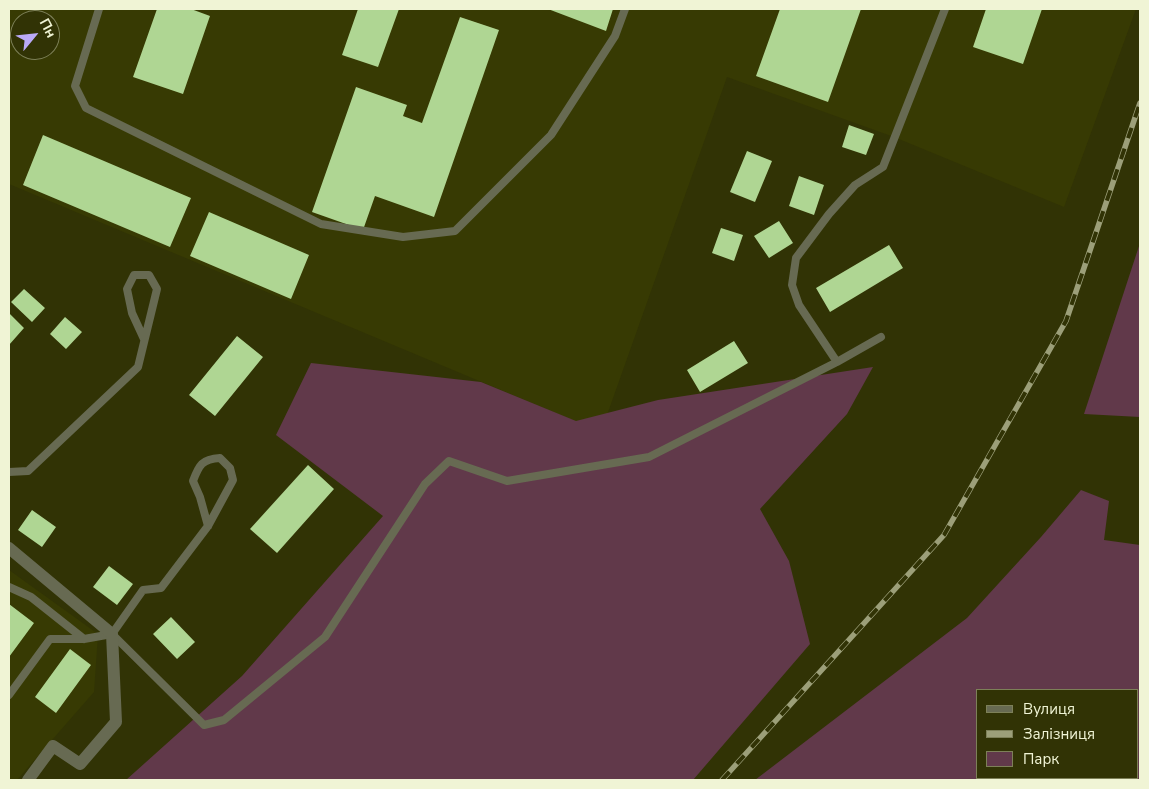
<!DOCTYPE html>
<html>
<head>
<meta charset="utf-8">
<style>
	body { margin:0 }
	#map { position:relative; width:1149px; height:789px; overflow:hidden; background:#313305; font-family:"Nunito Sans",sans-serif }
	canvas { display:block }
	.frame { position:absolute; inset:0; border:10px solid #f0f4d5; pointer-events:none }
	.legend { position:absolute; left:976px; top:689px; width:162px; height:90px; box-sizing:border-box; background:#313305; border:1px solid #7d8058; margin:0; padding:6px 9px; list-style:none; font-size:15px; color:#f0f4d5 }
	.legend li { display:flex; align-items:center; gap:10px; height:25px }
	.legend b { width:25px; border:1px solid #7d8058 }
	.north { position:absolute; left:10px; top:10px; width:50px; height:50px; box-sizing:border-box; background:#313305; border:1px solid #7d8058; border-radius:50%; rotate:62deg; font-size:14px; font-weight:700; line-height:20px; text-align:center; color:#f0f4d5 }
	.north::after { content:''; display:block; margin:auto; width:18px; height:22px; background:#baaaf7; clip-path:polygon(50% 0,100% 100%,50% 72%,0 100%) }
</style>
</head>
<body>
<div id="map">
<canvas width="1149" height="789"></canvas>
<div class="frame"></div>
<ul class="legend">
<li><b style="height:6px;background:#676a52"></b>Вулиця</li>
<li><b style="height:6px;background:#9c9f79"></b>Залізниця</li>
<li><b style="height:14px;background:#61394a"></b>Парк</li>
</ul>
<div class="north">Пн</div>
</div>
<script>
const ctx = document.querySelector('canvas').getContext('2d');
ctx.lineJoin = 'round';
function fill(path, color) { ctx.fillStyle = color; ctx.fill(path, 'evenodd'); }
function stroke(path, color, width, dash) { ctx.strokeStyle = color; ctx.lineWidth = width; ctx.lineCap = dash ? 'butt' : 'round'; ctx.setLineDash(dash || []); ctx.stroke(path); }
fill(new Path2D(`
	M 9,9 L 1136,9 L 1064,207 L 894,137 L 727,77 L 601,432 L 9,184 ZM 20,20 L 50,20 L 50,50 L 20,50 Z
	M 9,570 L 98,634 L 94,692 L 17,780 L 9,780 Z`), '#373a03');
fill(new Path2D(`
	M 1140,243 L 1140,417 L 1084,414 Z
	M 311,363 L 481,382 L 576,421 L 658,400 L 873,367 L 847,414 L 760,509 L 789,561 L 810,644 L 693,780 L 126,780 L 242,676 L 383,516 L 276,435 Z
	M 1081,490 L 1109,501 L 1104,540 L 1140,545 L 1140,780 L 755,780 L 967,618 L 1041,537 ZM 978,690 L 1138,690 L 1138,778 L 978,778 Z`), '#61394a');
fill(new Path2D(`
	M 157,9 L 191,9 L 210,16 L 183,94 L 133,77 Z
	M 358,9 L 399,9 L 378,67 L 342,55 Z
	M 548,9 L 613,9 L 606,31 Z
	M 780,9 L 861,9 L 828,102 L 756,76 Z
	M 986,9 L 1042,9 L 1023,64 L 973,47 Z
	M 460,17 L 499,30 L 434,217 L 375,196 L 363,230 L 312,212 L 356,87 L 407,105 L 403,116 L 422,123 Z
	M 849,125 L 874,134 L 866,155 L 842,147 Z
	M 43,135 L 191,198 L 170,247 L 23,185 Z
	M 747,151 L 772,161 L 755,202 L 730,192 Z
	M 799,176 L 824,185 L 814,215 L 789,206 Z
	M 209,212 L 309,255 L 291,299 L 190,256 Z
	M 779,221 L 793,243 L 769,258 L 754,236 Z
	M 721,228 L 743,235 L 734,261 L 712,253 Z
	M 889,245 L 903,268 L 830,312 L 816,288 Z
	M 24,289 L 45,308 L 32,322 L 11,302 Z
	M 9,313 L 24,328 L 9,345 Z
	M 65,317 L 82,332 L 66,349 L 50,334 Z
	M 237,336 L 263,357 L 215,416 L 189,395 Z
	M 734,341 L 748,363 L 700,392 L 687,370 Z
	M 308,465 L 334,489 L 277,553 L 250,529 Z
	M 32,510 L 56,527 L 42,547 L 18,530 Z
	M 109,566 L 133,584 L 117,605 L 93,587 Z
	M 9,604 L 34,623 L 9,657 Z
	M 171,617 L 195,642 L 177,659 L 153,634 Z
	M 70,649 L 91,665 L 56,713 L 35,697 Z`), '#afd693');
stroke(new Path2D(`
	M 99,9 L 75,86 L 86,108 L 321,224 L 403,237 L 455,231 L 551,135 L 615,36 L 625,9
	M 837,362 L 799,305 L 792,285 L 796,258 L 829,214 L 855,185 L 883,167 L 945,9
	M 9,472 L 28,471 L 138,367 L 157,289 L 149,275 L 134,275 L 127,289 L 132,313 L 144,339
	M 208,526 L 200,497 L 193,481 C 199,465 202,459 220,458 L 230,468 L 233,480 L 208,526 L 161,588 L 143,590 L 112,634 L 204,725 L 224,720 L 325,637 L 425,484 L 449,461 L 507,481 L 649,457 L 837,362 L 881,337
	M 9,587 L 31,597 L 84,639
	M 9,695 L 50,639 L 84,639 L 112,634`), '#676a52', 8);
stroke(new Path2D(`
	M 9,548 L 112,634 L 116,722 L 80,764 L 53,746 L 28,780`), '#676a52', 12);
const rail = new Path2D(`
	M 722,780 L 944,535 L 1066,321 L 1140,103`);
stroke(rail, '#9c9f79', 5.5);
stroke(rail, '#313305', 4, [11]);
</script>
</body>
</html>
